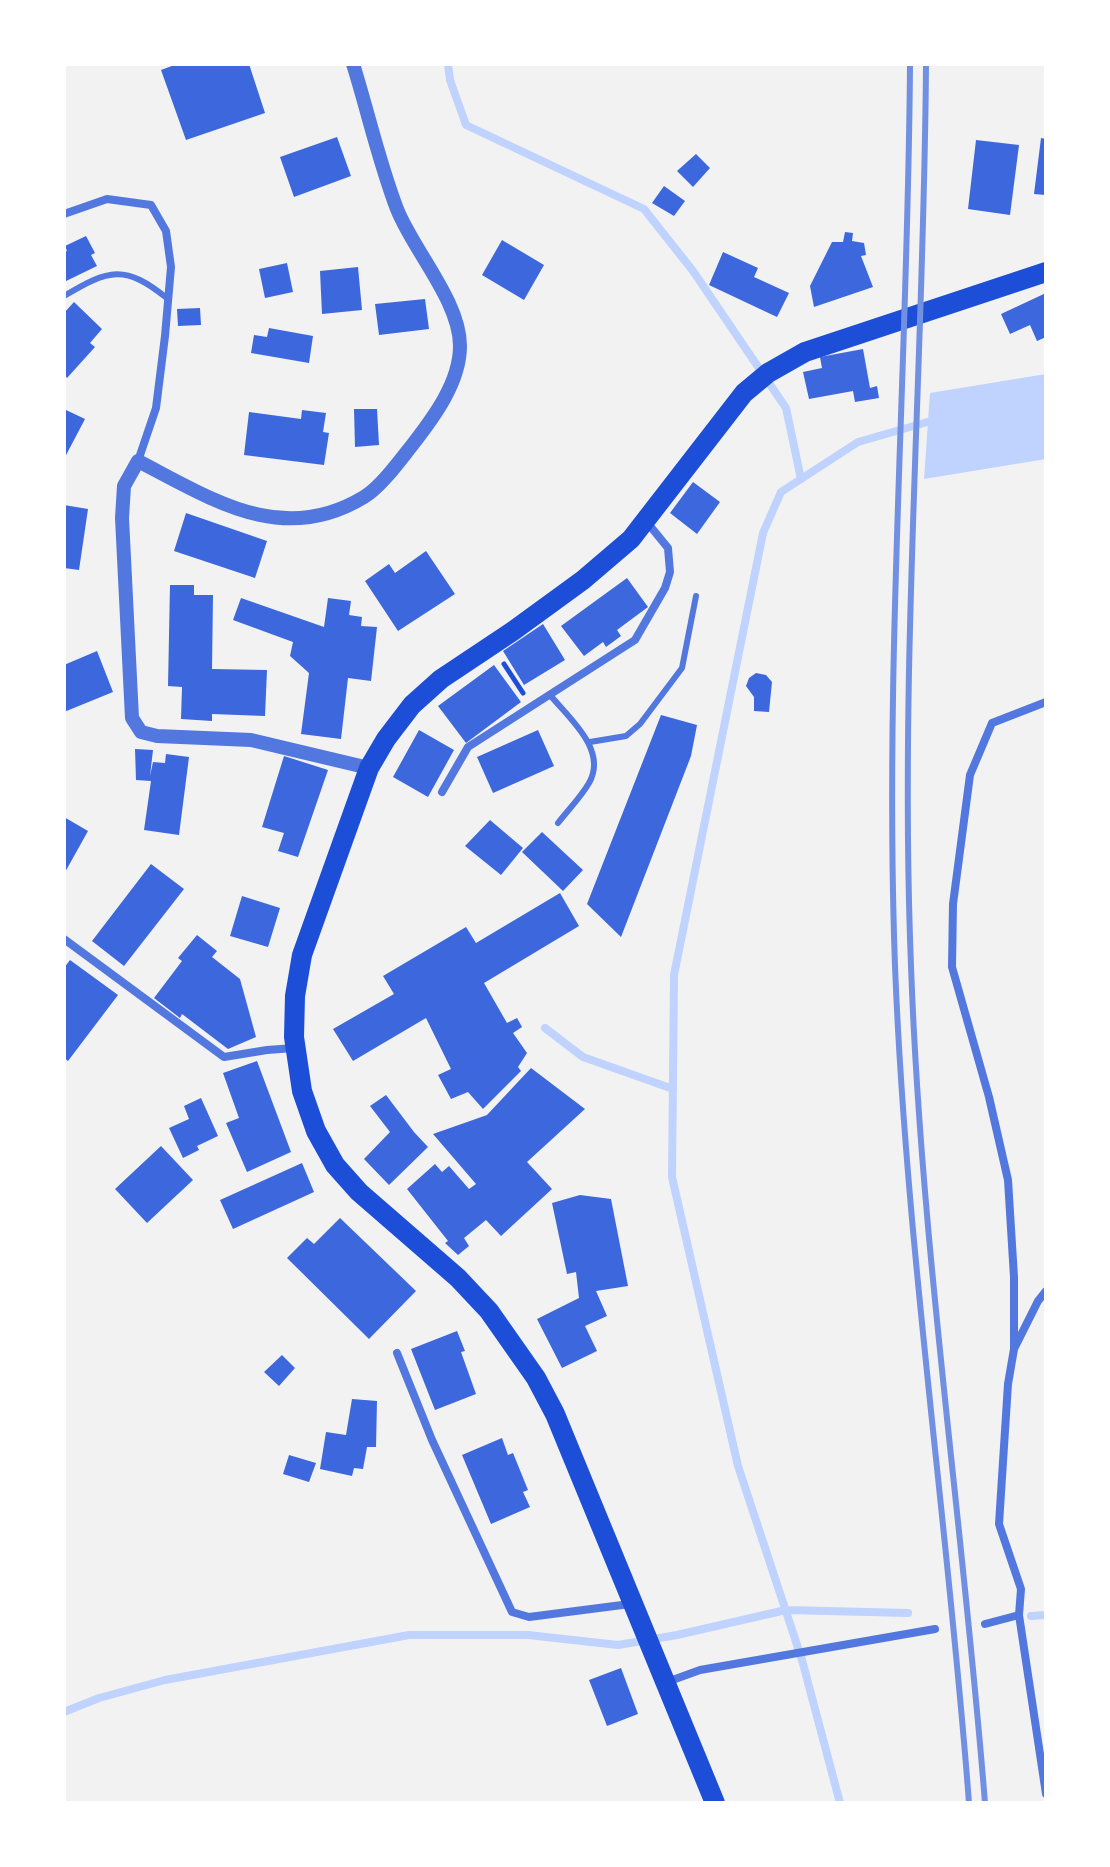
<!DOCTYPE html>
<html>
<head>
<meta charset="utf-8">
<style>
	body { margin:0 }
	#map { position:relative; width:1110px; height:1867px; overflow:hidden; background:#f2f2f2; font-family:"Source Sans 3",sans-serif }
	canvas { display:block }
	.frame { position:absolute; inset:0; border:66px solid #fff; pointer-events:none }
</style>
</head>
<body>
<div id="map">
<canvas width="1110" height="1867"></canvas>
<div class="frame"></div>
</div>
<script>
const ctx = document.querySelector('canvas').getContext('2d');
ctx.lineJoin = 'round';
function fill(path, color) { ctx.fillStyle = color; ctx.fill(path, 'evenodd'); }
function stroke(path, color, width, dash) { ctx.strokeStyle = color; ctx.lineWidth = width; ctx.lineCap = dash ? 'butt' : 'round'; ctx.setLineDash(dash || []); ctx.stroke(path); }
fill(new Path2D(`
	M 1046,374 L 1046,459 L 924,479 L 930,393 Z`), '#bfd3fe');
stroke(new Path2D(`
	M 448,64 L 450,80 L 466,125 L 644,209 L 693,271 L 786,408 L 801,479
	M 545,1028 L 583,1057 L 673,1089
	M 1031,1616 L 1046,1615
	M 64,1712 L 99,1698 L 165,1680 L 409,1635 L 528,1635 L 618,1645 L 677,1635 L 786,1610 L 908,1613
	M 840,1803 L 802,1660 L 738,1466 L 672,1177 L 674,975 L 763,533 L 781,492 L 858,442 L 938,419`), '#bfd3fe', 8);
fill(new Path2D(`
	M 177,64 L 249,64 L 265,113 L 186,140 L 161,70 Z
	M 337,137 L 351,176 L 294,197 L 280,157 Z
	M 1041,138 L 1046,139 L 1046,195 L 1034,194 Z
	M 976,140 L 1019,145 L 1010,215 L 968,209 Z
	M 696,154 L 710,168 L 693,187 L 677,171 Z
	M 664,186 L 685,201 L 674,216 L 652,203 Z
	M 845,232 L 853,233 L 852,241 L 864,243 L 866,255 L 861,256 L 873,287 L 814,307 L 810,286 L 832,242 L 843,242 Z
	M 86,236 L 95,253 L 91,255 L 97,266 L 64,282 L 64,252 L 67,251 L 65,246 Z
	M 502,240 L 544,265 L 524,300 L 482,275 Z
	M 723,252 L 758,268 L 754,277 L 789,293 L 777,317 L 709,285 Z
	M 287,263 L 293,292 L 265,298 L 259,269 Z
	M 358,267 L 362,310 L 322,314 L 320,271 Z
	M 1046,293 L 1046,337 L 1037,341 L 1030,325 L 1010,334 L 1001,314 Z
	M 425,299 L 429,329 L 379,335 L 375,304 Z
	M 74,302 L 102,329 L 90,343 L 95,347 L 67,378 L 64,374 L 64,313 Z
	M 200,308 L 201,325 L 178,326 L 177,309 Z
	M 269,328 L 313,336 L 309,363 L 251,353 L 254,335 L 267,337 Z
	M 863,349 L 870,388 L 877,386 L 879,398 L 855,402 L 853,391 L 809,399 L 803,372 L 822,368 L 820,357 Z
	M 354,409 L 377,409 L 379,445 L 355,447 Z
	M 66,410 L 85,419 L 64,459 L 64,414 Z
	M 302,410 L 326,413 L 323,432 L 329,433 L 324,465 L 244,455 L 249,412 L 301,419 Z
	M 693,482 L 720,502 L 697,534 L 670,513 Z
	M 64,505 L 88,509 L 79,570 L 64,568 Z
	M 186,513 L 267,541 L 255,578 L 174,551 Z
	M 426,551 L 455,594 L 398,631 L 365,581 L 389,564 L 395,573 Z
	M 627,578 L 648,607 L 617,630 L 621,636 L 606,647 L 603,642 L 584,656 L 561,626 Z
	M 170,585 L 194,585 L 194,595 L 213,595 L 212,669 L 267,670 L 265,716 L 212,714 L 212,721 L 181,719 L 182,687 L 168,686 Z
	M 241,598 L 324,627 L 328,598 L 351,601 L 349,615 L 362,617 L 361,626 L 377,627 L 371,681 L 348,678 L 341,739 L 301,734 L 309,673 L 290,656 L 293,642 L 233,620 Z
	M 543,624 L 565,660 L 524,685 L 503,651 Z
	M 97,651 L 113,692 L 64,712 L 64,665 Z
	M 494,665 L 521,702 L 466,743 L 438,706 Z
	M 756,673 L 766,675 L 772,682 L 769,712 L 754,711 L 754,697 L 746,686 L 749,678 Z
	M 661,715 L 697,725 L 691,756 L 621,937 L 587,904 Z
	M 419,730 L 454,750 L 428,797 L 393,777 Z
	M 538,730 L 554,766 L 493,793 L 477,757 Z
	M 135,749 L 153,750 L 150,776 L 153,762 L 165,763 L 166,754 L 189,757 L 179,835 L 144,830 L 151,781 L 136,780 Z
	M 284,756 L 328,770 L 298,857 L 278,851 L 284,833 L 262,827 Z
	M 64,817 L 88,831 L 64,874 Z
	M 490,820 L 523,848 L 501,875 L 465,846 Z
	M 542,832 L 583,870 L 563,891 L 522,852 Z
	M 151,864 L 184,889 L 124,966 L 92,941 Z
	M 560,893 L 579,926 L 484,983 L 507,1023 L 517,1018 L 522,1027 L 513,1033 L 527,1053 L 518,1067 L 521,1071 L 483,1109 L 468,1092 L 451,1099 L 438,1075 L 451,1069 L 426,1018 L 353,1061 L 333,1029 L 394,994 L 383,976 L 466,927 L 476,943 Z
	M 242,896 L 280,908 L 268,947 L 230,936 Z
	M 197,935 L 217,951 L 212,957 L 240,979 L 256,1037 L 228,1049 L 182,1014 L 180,1018 L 154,998 L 182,961 L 178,958 Z
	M 70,960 L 118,995 L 68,1061 L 64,1058 L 64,968 Z
	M 257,1061 L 291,1152 L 247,1172 L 226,1123 L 239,1118 L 223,1073 Z
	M 531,1068 L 585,1109 L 527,1162 L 552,1189 L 501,1236 L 486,1220 L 464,1238 L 469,1246 L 458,1255 L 445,1243 L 448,1241 L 407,1189 L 435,1164 L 442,1172 L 449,1166 L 469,1189 L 476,1184 L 433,1134 L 487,1115 Z
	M 386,1095 L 414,1132 L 428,1147 L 389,1185 L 364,1159 L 390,1132 L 370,1106 Z
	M 201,1098 L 218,1136 L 197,1146 L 199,1150 L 183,1158 L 169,1128 L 189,1119 L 184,1106 Z
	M 161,1146 L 193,1180 L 147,1223 L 115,1189 Z
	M 302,1163 L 314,1192 L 233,1229 L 220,1200 Z
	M 580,1195 L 611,1199 L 628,1286 L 596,1291 L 607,1316 L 585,1326 L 597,1351 L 562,1368 L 537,1319 L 579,1298 L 576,1272 L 567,1274 L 552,1203 Z
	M 340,1218 L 416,1291 L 369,1339 L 287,1258 L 307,1238 L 314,1244 Z
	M 457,1331 L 465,1351 L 461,1352 L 476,1394 L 435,1410 L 411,1349 Z
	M 282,1355 L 295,1368 L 279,1386 L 264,1372 Z
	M 352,1399 L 377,1401 L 376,1447 L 367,1447 L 363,1469 L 354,1468 L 352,1476 L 320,1469 L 326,1432 L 346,1435 Z
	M 502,1438 L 508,1455 L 513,1453 L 528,1490 L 523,1492 L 530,1507 L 491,1524 L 462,1455 Z
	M 289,1455 L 316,1463 L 309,1482 L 283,1474 Z
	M 621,1668 L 638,1714 L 607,1726 L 589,1680 Z`), '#3d67dc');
stroke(new Path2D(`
	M 504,664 L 523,693`), '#1d4ed8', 5);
stroke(new Path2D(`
	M 64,296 C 109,269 125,264 168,299
	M 550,695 C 569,718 608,750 589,783 C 581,797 568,810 558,823
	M 590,742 L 626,736 L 640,724 L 682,668 L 696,596`), '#5277de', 6);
stroke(new Path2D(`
	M 64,214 L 107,199 L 151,205 L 166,231 L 171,267 L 165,336 L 156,408 L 138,461
	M 442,792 L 468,747 L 635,640 L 665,588 L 670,572 L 668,548 L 646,521
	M 64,939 L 224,1057 L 267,1050 L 294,1048
	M 1014,1349 L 1014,1277 L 1008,1180 L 989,1097 L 952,967 L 953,904 L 970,775 L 992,723 L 1046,702
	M 397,1353 L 432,1440 L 512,1612 L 529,1617 L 630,1604
	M 1019,1615 L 1046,1794
	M 985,1624 L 1019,1615 L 1021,1589 L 999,1524 L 1008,1384 L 1014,1349 L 1038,1301 L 1046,1291
	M 667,1682 L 700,1670 L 935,1629`), '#5277de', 8);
stroke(new Path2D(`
	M 353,64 C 368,112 379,162 397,209 C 413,250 460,301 460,346 C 460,382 434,417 413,444 C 401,459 381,487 364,497 C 282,547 212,499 138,461 L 124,486 L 122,518 L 132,718 L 141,732 L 157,736 L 251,740 L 369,768`), '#5277de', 14);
stroke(new Path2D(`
	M 715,1803 L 555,1414 L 536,1378 L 489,1311 L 458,1278 L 359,1192 L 335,1165 L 316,1131 L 302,1091 L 294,1037 L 295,996 L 302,955 L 369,768 L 386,739 L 412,705 L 441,679 L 513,631 L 583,580 L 631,539 L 744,393 L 768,373 L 805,352 L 1046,272`), '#1d4ed8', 20);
stroke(new Path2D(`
	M 910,64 C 908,364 884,665 895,966 C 906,1246 948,1524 969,1803
	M 926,64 C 924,365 899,665 911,966 C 921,1246 963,1524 985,1803`), '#7290e2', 6);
</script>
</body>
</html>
